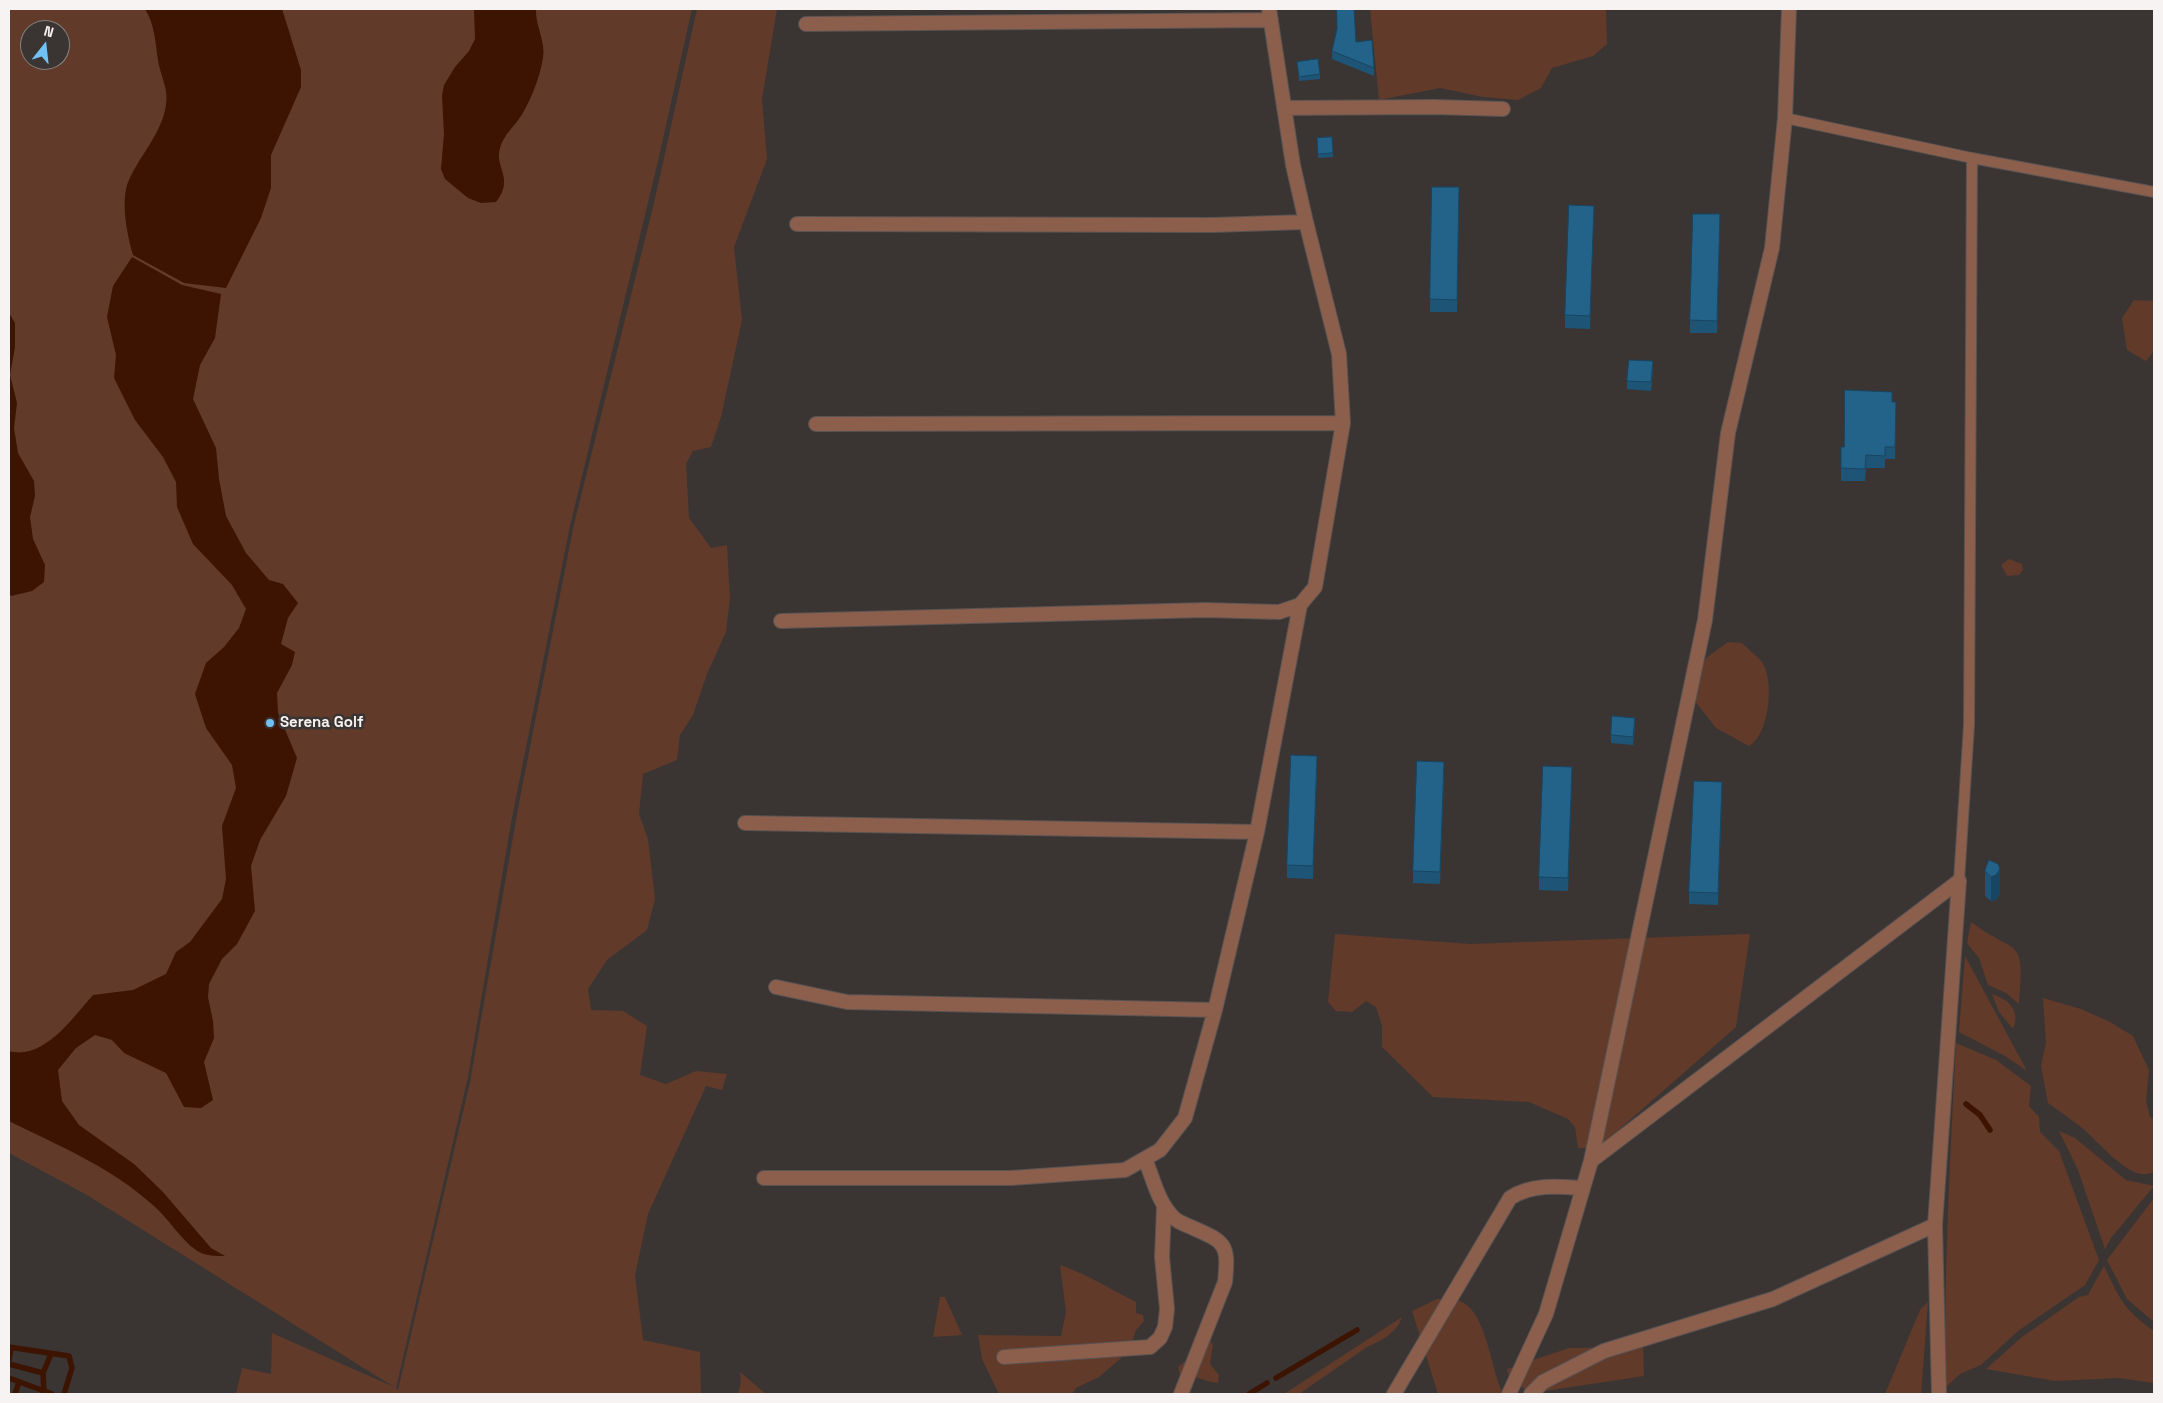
<!DOCTYPE html>
<html>
<head>
<meta charset="utf-8">
<style>
	body { margin:0 }
	#map { position:relative; width:2163px; height:1403px; overflow:hidden; background:#3a3533; font-family:"Space Grotesk",sans-serif }
	canvas { display:block }
	.frame { position:absolute; inset:0; border:10px solid #f7f3f2; pointer-events:none }
	.north { position:absolute; left:20px; top:20px; width:50px; height:50px; box-sizing:border-box; background:#3a3533; border:1px solid #86817f; border-radius:50%; rotate:16deg; font-size:14px; font-weight:700; line-height:20px; text-align:center; color:#f7f3f2 }
	.north::after { content:''; display:block; margin:auto; width:18px; height:22px; background:#72c1f5; clip-path:polygon(50% 0,100% 100%,50% 72%,0 100%) }
</style>
</head>
<body>
<div id="map">
<canvas width="2163" height="1403"></canvas>
<div class="frame"></div>
<div class="north">N</div>
</div>
<script>
const ctx = document.querySelector('canvas').getContext('2d');
ctx.lineJoin = 'round';
function fill(path, color) { ctx.fillStyle = color; ctx.fill(path, 'evenodd'); }
function stroke(path, color, width, dash) { ctx.strokeStyle = color; ctx.lineWidth = width; ctx.lineCap = dash ? 'butt' : 'round'; ctx.setLineDash(dash || []); ctx.stroke(path); }
function label(font, color, halo, rows, align = 'center') {
  ctx.font = font + ' "Space Grotesk",sans-serif'; ctx.lineWidth = 5; ctx.setLineDash([]); ctx.textBaseline = 'middle'; ctx.strokeStyle = halo; ctx.fillStyle = color; for (const [text, x, y, turn = 0] of rows) {
    ctx.save(); ctx.translate(x, y); ctx.rotate((+turn || 0) * Math.PI / 180); ctx.textAlign = isNaN(turn) ? turn : align; if (halo) ctx.strokeText(text, 0, 0); ctx.fillText(text, 0, 0); ctx.restore();
  }
}
fill(new Path2D(`
	M 9,9 L 692,9 L 658,161 L 570,526 L 511,823 L 468,1077 L 396,1388 L 398,1390 L 470,1082 L 519,803 L 574,524 L 654,203 L 697,9 L 777,9 L 762,99 L 767,159 L 734,247 L 742,320 L 721,417 L 711,447 L 693,451 L 686,464 L 689,518 L 711,548 L 727,545 L 730,598 L 726,632 L 707,674 L 693,715 L 680,735 L 677,760 L 643,774 L 639,814 L 648,839 L 655,899 L 647,930 L 607,960 L 588,989 L 591,1010 L 623,1011 L 647,1026 L 640,1075 L 666,1084 L 696,1071 L 727,1074 L 722,1090 L 706,1086 L 648,1214 L 635,1275 L 643,1340 L 700,1352 L 701,1394 L 236,1394 L 242,1368 L 271,1374 L 272,1333 L 394,1387 L 87,1195 L 9,1153 ZM 30,30 L 60,30 L 60,60 L 30,60 Z
	M 1370,9 L 1606,9 L 1607,44 L 1593,56 L 1552,68 L 1541,88 L 1518,100 L 1483,97 L 1440,88 L 1379,100 Z
	M 2134,300 L 2154,301 L 2154,351 L 2146,361 L 2127,350 L 2122,318 Z
	M 2009,559 L 2022,564 L 2023,570 L 2019,575 L 2007,576 L 2001,565 Z
	M 1728,642 L 1742,643 C 1748,649 1756,655 1762,662 C 1775,681 1769,735 1749,746 L 1716,728 L 1691,696 L 1706,658 Z
	M 1971,922 C 2018,957 2025,934 2019,1004 L 2006,993 L 1988,985 L 1979,958 L 1967,943 Z
	M 1335,934 L 1470,944 L 1750,934 L 1736,1027 L 1598,1148 L 1578,1148 L 1575,1127 L 1568,1119 L 1529,1102 L 1433,1097 L 1382,1047 L 1382,1026 L 1376,1007 L 1366,1001 L 1352,1012 L 1336,1011 L 1328,1002 Z
	M 1965,956 L 2027,1071 L 2005,1056 L 1959,1032 Z
	M 1992,994 C 2008,999 2020,1010 2014,1027 L 2012,1028 L 1999,1012 Z
	M 2043,998 L 2081,1009 L 2110,1022 L 2133,1036 L 2149,1070 L 2146,1101 L 2150,1117 L 2154,1120 L 2154,1171 C 2133,1187 2097,1139 2082,1128 C 2071,1119 2059,1111 2048,1103 L 2041,1066 L 2046,1043 Z
	M 1956,1043 L 1996,1060 L 2031,1086 L 2029,1106 L 2039,1117 L 2040,1132 L 2059,1151 L 2099,1260 L 2085,1285 L 2018,1331 L 1981,1365 L 1960,1374 L 1945,1388 C 1944,1273 1950,1158 1956,1043 Z
	M 2059,1131 L 2075,1138 L 2126,1180 L 2154,1186 L 2111,1238 L 2105,1249 L 2078,1170 Z
	M 2154,1198 L 2154,1322 L 2127,1299 L 2107,1260 Z
	M 1060,1265 C 1089,1275 1110,1289 1136,1302 L 1136,1313 L 1143,1315 L 1144,1321 L 1136,1330 L 1129,1351 L 1099,1377 L 1076,1388 L 1072,1394 L 999,1394 L 982,1359 L 978,1335 L 1061,1336 L 1066,1312 Z
	M 2104,1266 C 2119,1298 2124,1310 2154,1331 L 2154,1383 L 2119,1378 L 2055,1381 L 1986,1369 L 2022,1337 L 2079,1297 L 2088,1295 Z
	M 940,1297 L 945,1297 L 962,1335 L 933,1337 Z
	M 1437,1299 C 1446,1299 1456,1298 1464,1303 C 1487,1317 1491,1370 1503,1394 L 1438,1394 L 1412,1311 Z
	M 1928,1302 L 1921,1394 L 1885,1394 L 1920,1310 Z
	M 1402,1317 C 1397,1333 1381,1341 1367,1347 L 1299,1394 L 1284,1394 Z
	M 1194,1338 L 1205,1338 L 1213,1344 L 1210,1364 L 1219,1375 L 1218,1383 C 1204,1382 1193,1373 1180,1376 L 1178,1367 L 1188,1359 Z
	M 1643,1347 L 1644,1376 L 1532,1393 L 1510,1381 L 1507,1369 L 1569,1348 Z
	M 740,1372 L 766,1394 L 738,1394 L 741,1382 Z`), '#613a2a');
fill(new Path2D(`
	M 145,9 L 282,9 L 301,70 L 301,87 L 271,155 L 271,188 L 261,218 L 226,288 L 184,283 L 133,255 C 127,235 120,199 129,180 C 140,155 162,133 166,105 C 169,89 160,75 158,60 C 155,41 155,25 145,9 Z
	M 474,9 L 536,9 C 535,25 546,42 543,58 C 540,77 531,100 521,116 C 514,127 504,134 500,148 C 494,168 515,178 496,202 L 481,203 L 468,198 L 445,179 L 441,169 L 444,134 L 442,96 L 444,85 L 455,67 L 469,51 L 475,39 Z
	M 132,257 L 182,285 L 221,294 L 215,338 L 200,365 L 193,399 L 216,448 L 219,479 L 226,516 L 246,553 L 269,580 L 283,584 L 298,603 L 288,618 L 281,644 L 295,652 L 292,665 L 277,693 L 278,713 L 297,758 L 286,796 L 260,840 L 251,866 L 255,911 L 237,944 L 222,959 L 209,984 L 208,997 L 213,1021 L 214,1038 L 204,1062 L 213,1100 L 201,1108 L 184,1107 L 166,1073 L 124,1053 L 112,1040 L 95,1035 L 76,1048 L 58,1070 L 62,1101 L 79,1125 L 134,1164 L 163,1192 L 211,1248 L 225,1256 C 215,1256 204,1256 196,1250 C 181,1240 168,1218 154,1206 C 111,1167 59,1146 9,1121 L 9,1051 C 44,1061 73,1017 93,995 L 133,990 L 166,974 L 176,952 L 190,942 L 222,899 L 226,879 L 222,826 L 236,788 L 232,765 L 206,728 L 195,694 L 206,663 L 224,647 L 239,628 L 246,609 L 232,585 L 193,544 L 177,507 L 176,482 L 163,457 L 135,420 L 114,378 L 116,355 L 107,317 L 113,286 Z
	M 9,313 L 15,323 L 15,347 L 10,375 L 17,403 L 14,428 L 18,453 L 34,481 L 35,496 L 30,517 L 33,539 L 45,565 L 44,582 L 32,591 L 11,596 L 9,593 Z`), '#3d1302');
stroke(new Path2D(`
	M 1966,1104 L 1980,1115 L 1990,1130
	M 9,1347 L 69,1356 L 72,1368 L 64,1394
	M 9,1360 L 11,1348
	M 9,1364 L 43,1373 L 51,1354
	M 43,1373 L 44,1393
	M 9,1378 L 52,1394
	M 1276,1378 L 1357,1330
	M 15,1394 L 19,1382
	M 1249,1394 L 1267,1383`), '#3d1302', 5.5);
const service = new Path2D(`
	M 1785,118 L 1972,158 L 1969,725 L 1959,881
	M 1972,158 L 2154,192`);
const minor = new Path2D(`
	M 806,24 L 1271,20
	M 1284,108 L 1435,107 L 1503,109
	M 797,224 L 1212,225 L 1306,222 L 1293,165 L 1269,9
	M 816,424 L 1343,423
	M 781,621 L 1205,610 L 1279,612 L 1300,605 L 1315,587 L 1343,423 L 1339,354 L 1306,222
	M 745,823 L 1257,832
	M 776,987 L 847,1002 L 1215,1010
	M 1145,1159 C 1153,1178 1158,1203 1174,1218 C 1178,1222 1186,1225 1191,1227 C 1225,1242 1229,1243 1225,1282 L 1181,1394
	M 1591,1161 L 1959,881
	M 764,1178 L 1011,1178 L 1125,1170 L 1160,1150 L 1185,1118 L 1215,1010 L 1257,832 L 1300,605
	M 1004,1357 L 1150,1347 L 1160,1338 L 1165,1327 L 1167,1309 L 1162,1257 L 1164,1207
	M 1394,1394 L 1510,1198 C 1531,1184 1557,1186 1581,1188
	M 1509,1394 L 1546,1314 L 1591,1161 L 1705,620 L 1728,433 L 1772,248 L 1785,118 L 1789,9
	M 1531,1394 L 1543,1382 L 1604,1351 L 1773,1299 L 1935,1225
	M 1939,1394 L 1935,1225 L 1959,881`);
stroke(service, '#585352', 12);
stroke(minor, '#585352', 16);
stroke(service, '#8c5e4c', 10);
stroke(minor, '#8c5e4c', 14);
fill(new Path2D(`
	M 1356,42 L 1374,68 L 1374,76 L 1332,59 L 1332,51 Z
	M 1297,62 L 1320,74 L 1320,79 L 1299,81 Z
	M 1317,142 L 1333,153 L 1333,157 L 1318,158 Z
	M 1432,187 L 1459,187 L 1457,312 L 1430,312 Z
	M 1594,206 L 1590,329 L 1565,328 L 1565,315 Z
	M 1720,214 L 1717,333 L 1690,333 L 1690,320 Z
	M 1653,370 L 1651,391 L 1627,389 L 1627,381 Z
	M 1892,402 L 1896,402 L 1895,459 L 1885,459 L 1885,468 L 1866,468 L 1865,481 L 1841,481 L 1841,447 L 1844,447 Z
	M 1635,726 L 1633,745 L 1611,743 L 1611,735 Z
	M 1317,768 L 1313,879 L 1287,878 L 1287,865 Z
	M 1444,775 L 1440,884 L 1413,883 L 1413,871 Z
	M 1572,779 L 1568,891 L 1539,890 L 1539,877 Z
	M 1722,794 L 1718,905 L 1689,904 L 1689,892 Z
	M 1989,860 L 2000,893 L 1996,900 L 1991,901 L 1985,896 L 1985,871 Z`), '#1e5577');
fill(new Path2D(`
	M 1317,756 L 1317,768 L 1313,879 L 1313,866 Z
	M 1572,767 L 1572,779 L 1568,891 L 1568,878 Z
	M 1722,782 L 1722,794 L 1718,905 L 1718,893 Z
	M 2000,869 L 2000,893 L 1996,900 L 1991,901 L 1991,877 Z`), '#184561');
const building = new Path2D(`
	M 1337,9 L 1354,9 L 1356,42 L 1372,40 L 1374,68 L 1332,51 L 1337,29 Z
	M 1318,59 L 1320,74 L 1299,77 L 1297,62 Z
	M 1332,137 L 1333,153 L 1318,154 L 1317,138 Z
	M 1432,187 L 1459,187 L 1457,300 L 1430,299 Z
	M 1569,205 L 1594,206 L 1590,316 L 1565,315 Z
	M 1693,214 L 1720,214 L 1717,321 L 1690,320 Z
	M 1629,360 L 1653,361 L 1651,382 L 1627,381 Z
	M 1845,390 L 1892,392 L 1892,402 L 1896,402 L 1895,447 L 1885,447 L 1885,456 L 1866,455 L 1865,469 L 1841,468 L 1841,447 L 1844,447 Z
	M 1612,716 L 1635,718 L 1633,737 L 1611,735 Z
	M 1291,755 L 1317,756 L 1313,866 L 1287,865 Z
	M 1417,761 L 1444,762 L 1440,872 L 1413,871 Z
	M 1543,766 L 1572,767 L 1568,878 L 1539,877 Z
	M 1694,781 L 1722,782 L 1718,893 L 1689,892 Z
	M 1989,860 L 1998,864 L 2000,869 L 1996,875 L 1991,877 L 1985,871 Z`);
fill(building, '#23638a');
stroke(building, '#184561', 1);
for (const [x, y, r, color] of [
	[270,723,5,"#72c1f5"]
]) { const dot = new Path2D(); dot.arc(x, y, r, 0, 2 * Math.PI); ctx.fillStyle = color; ctx.fill(dot); stroke(dot, '#3a3533', 2); }
label('bold 15px', '#f7f3f2', '#3a3533', [
	["Serena Golf",280,723]
], 'left');
</script>
</body>
</html>
